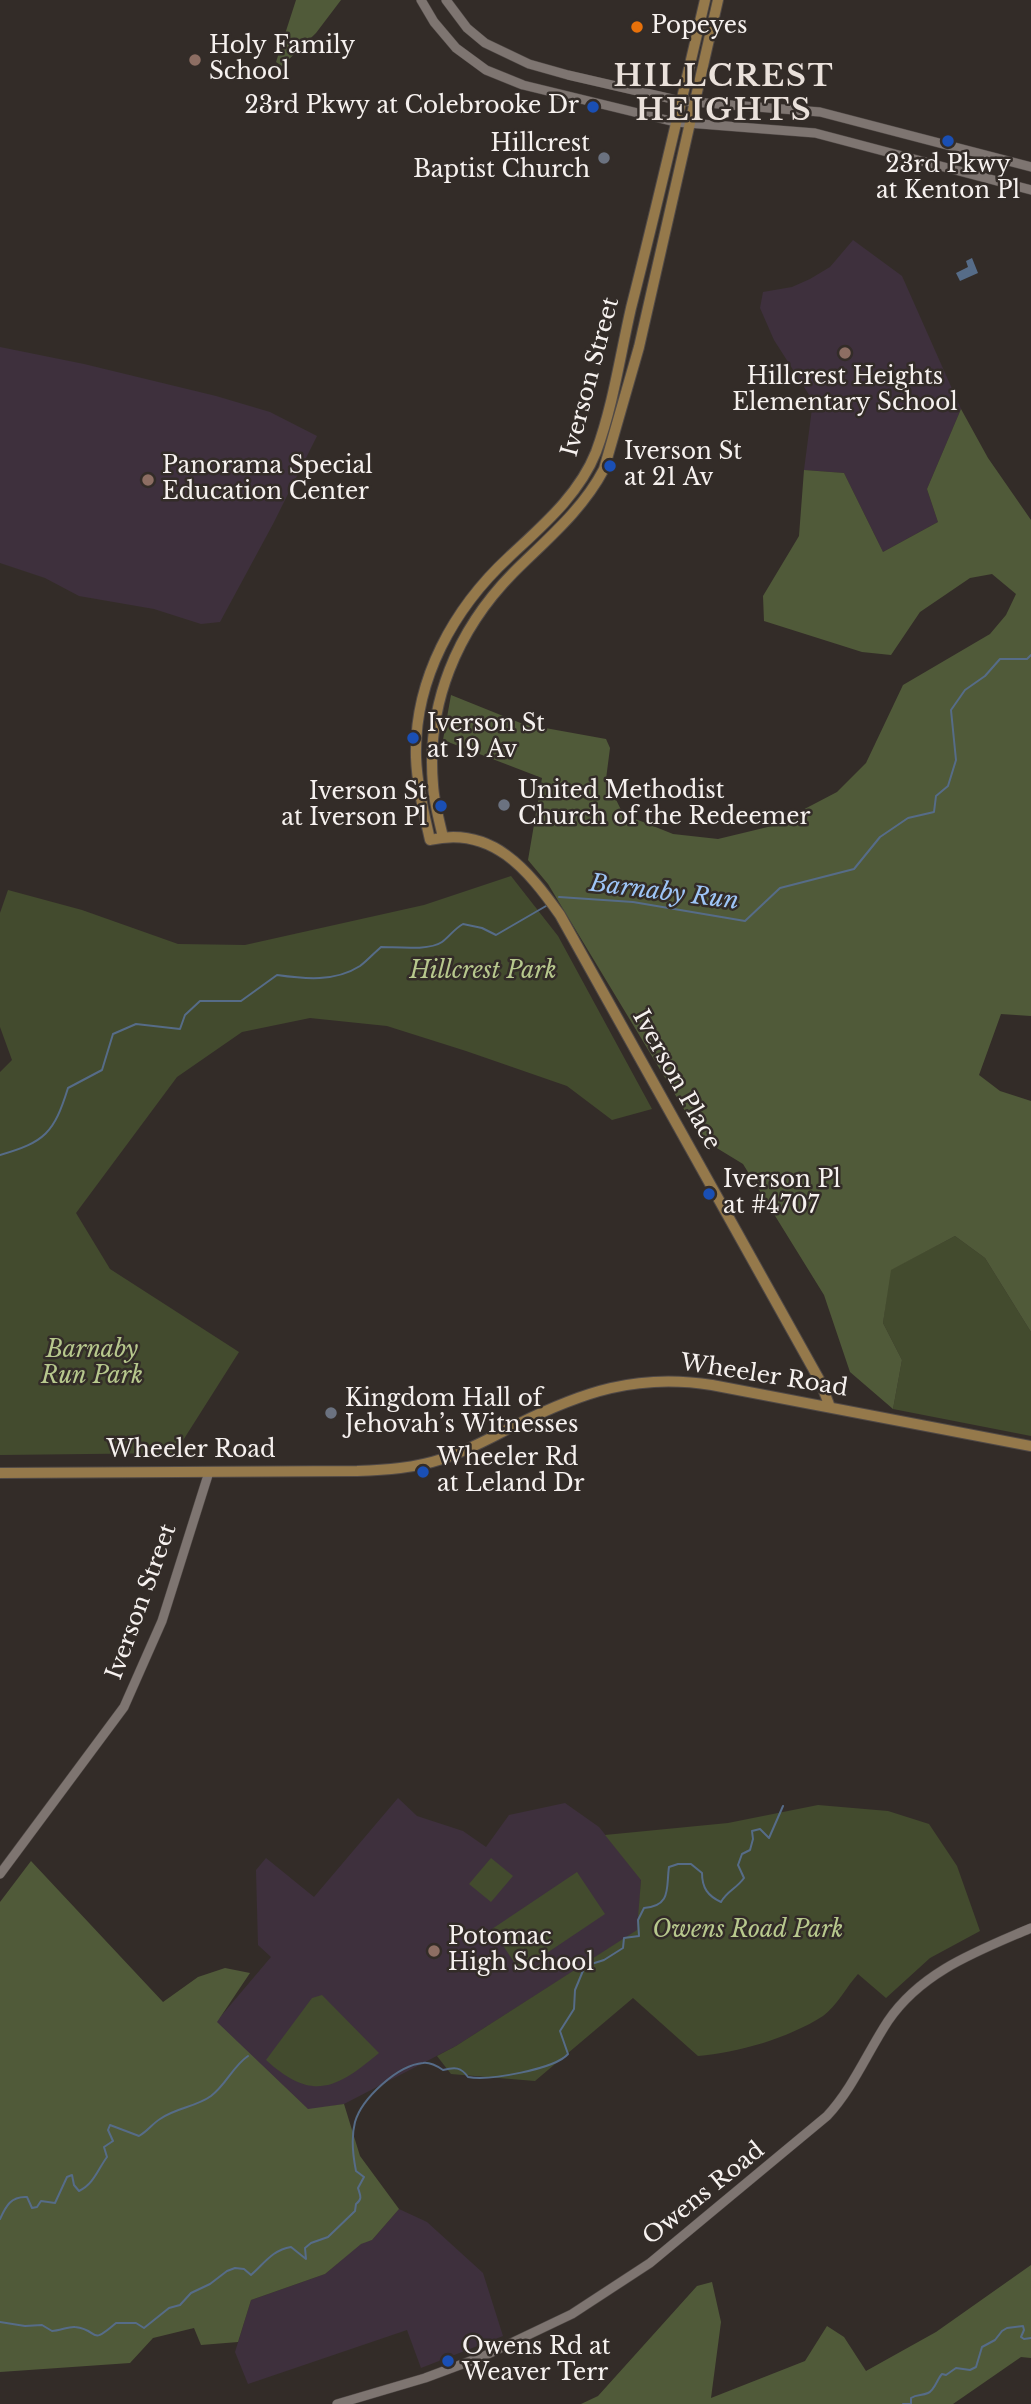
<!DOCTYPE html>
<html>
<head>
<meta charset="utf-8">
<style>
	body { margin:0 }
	canvas { display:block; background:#332c28 }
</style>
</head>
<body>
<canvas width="1031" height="2404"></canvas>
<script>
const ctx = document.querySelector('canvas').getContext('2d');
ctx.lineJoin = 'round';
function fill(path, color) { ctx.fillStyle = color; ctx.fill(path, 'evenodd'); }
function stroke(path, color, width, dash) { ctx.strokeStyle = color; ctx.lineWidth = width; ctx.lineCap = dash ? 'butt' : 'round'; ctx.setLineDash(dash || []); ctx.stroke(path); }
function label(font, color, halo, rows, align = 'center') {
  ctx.font = font + ' "Libre Baskerville",serif'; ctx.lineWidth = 5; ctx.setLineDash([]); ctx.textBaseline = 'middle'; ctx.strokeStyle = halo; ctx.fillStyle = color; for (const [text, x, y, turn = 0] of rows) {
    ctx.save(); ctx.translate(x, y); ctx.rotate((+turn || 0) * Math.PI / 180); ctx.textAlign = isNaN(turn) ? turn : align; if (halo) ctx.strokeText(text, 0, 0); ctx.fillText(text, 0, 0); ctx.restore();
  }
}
fill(new Path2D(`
	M 853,240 L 902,276 L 961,409 L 927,489 L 938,522 L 883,552 L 844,473 L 804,470 L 813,401 L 774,340 L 760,308 L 763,292 L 792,287 L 810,279 L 830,267 Z
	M 0,347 L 84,364 L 216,396 L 270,412 L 317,436 L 273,524 L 220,622 L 201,624 L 154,609 L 79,596 L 45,578 L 0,563 Z
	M 398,1798 L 417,1816 L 463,1831 L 486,1847 L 509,1815 L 565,1803 L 599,1827 L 641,1879 L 638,1930 L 456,2046 L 344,2104 L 308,2110 L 216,2022 L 271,1957 L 258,1945 L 256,1870 L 266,1858 L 314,1897 Z
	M 399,2209 L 427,2222 L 483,2273 L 503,2336 L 421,2368 L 407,2330 L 248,2384 L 235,2352 L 251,2300 L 325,2274 L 361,2243 L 372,2240 Z`), '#3e303d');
fill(new Path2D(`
	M 511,876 L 558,936 L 652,1109 L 612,1120 L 567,1086 L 466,1051 L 387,1026 L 310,1018 L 242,1032 L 177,1077 L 76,1213 L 110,1269 L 239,1352 L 175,1453 L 0,1455 L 0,1072 L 12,1060 L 0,1027 L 0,913 L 8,890 L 82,910 L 178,944 L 245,945 L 424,905 Z
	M 955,1236 L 985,1258 L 1031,1332 L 1031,1436 L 893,1409 L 902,1360 L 883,1323 L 890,1270 Z
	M 818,1805 L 888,1811 L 929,1824 L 957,1866 L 980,1931 L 930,1958 L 886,1998 L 858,1974 C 847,1986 836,2007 823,2016 C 789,2038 737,2053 698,2056 L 633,1998 L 535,2081 L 451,2074 L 437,2056 L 456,2046 L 637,1930 L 641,1880 L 605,1835 L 728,1823 Z
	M 491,1858 L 513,1876 L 491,1902 L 469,1884 Z
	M 577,1872 L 605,1914 L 520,1971 L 492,1929 Z
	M 322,1995 L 379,2053 C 336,2089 312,2102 266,2060 L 312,1998 Z`), '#434b2e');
fill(new Path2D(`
	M 296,0 L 341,0 L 316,33 L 282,66 L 276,62 Z
	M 961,409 L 988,458 L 1031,520 L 1031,1016 L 1001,1014 L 979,1075 L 1000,1091 L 1031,1101 L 1031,1332 L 985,1258 L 955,1236 L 891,1270 L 883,1323 L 902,1360 L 893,1409 L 850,1372 L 824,1295 L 743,1164 L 702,1139 L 548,884 L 528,860 L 542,778 L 443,740 L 451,695 L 523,724 L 606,739 L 610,748 L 606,779 L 623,814 L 673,834 L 718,839 L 772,826 L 837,792 L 866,763 L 903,685 L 990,634 L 1006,615 L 1016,594 L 992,574 L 970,578 L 920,612 L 891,655 L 862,652 L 764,621 L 763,596 L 799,536 L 804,470 L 844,473 L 883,552 L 938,522 L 927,489 Z
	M 31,1861 L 163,2002 L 198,1977 L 225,1968 L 250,1973 L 217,2022 L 308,2109 L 344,2104 L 360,2156 L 399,2209 L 372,2240 L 361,2244 L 325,2274 L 251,2300 L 238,2342 L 201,2345 L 194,2328 L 153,2338 L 130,2363 L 0,2372 L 0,1902 Z
	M 1031,2265 L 1031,2358 L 1021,2357 L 953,2404 L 581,2404 L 598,2396 L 697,2286 L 712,2282 L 721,2322 L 711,2398 L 805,2361 L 827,2326 L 844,2337 L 866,2371 L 936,2332 Z`), '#505a39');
fill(new Path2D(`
	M 972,258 L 978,273 L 960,281 L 956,273 L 968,267 L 966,261 Z`), '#566c88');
stroke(new Path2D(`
	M 559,897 L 633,902 L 745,921 L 780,888 L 854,869 L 880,837 L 908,818 L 934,812 L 936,796 L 948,786 L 956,760 L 951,710 L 965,690 L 985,676 L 1000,659 L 1027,659 L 1031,655
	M 0,1155 C 45,1142 54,1133 68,1088 L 102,1070 L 113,1034 L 136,1024 L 180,1029 L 185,1015 L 200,1001 L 241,1001 L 277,975 C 305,979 335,982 360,966 C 367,961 374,953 381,947 C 396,947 429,951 442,942 C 449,937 454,929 463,924 L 482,928 L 496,935 L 546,906
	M 0,2219 C 6,2206 11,2196 27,2197 L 32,2208 L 37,2207 L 41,2201 L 55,2203 L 67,2177 L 72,2175 L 74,2185 L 79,2191 C 94,2184 98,2169 107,2157 L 104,2147 L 113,2141 L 108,2130 L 110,2125 L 139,2136 C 148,2131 152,2124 160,2119 C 175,2108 196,2107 211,2096 C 226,2085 233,2066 248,2056
	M 0,2322 L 25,2326 L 42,2325 L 52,2331 C 59,2331 70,2326 75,2327 C 101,2330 88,2347 116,2323 L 136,2323 L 144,2328 L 169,2308 L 180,2305 L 191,2293 L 210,2284 L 227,2271 L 235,2268 L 244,2269 L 251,2275 C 264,2264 272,2250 291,2247 L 306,2259 L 305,2248 L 311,2243 L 328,2237 L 355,2211 L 356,2204 C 363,2199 360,2195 358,2188 L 364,2177 L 356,2171 C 353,2156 351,2137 355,2122 C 362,2098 398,2065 423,2063 C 430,2062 437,2066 443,2070 C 455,2067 461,2067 468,2077 C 489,2081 555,2069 568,2054 L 560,2031 L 574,2009 L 575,1990 L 585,1966 L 604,1960 L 623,1948 L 624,1938 L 639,1936 L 638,1920 L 644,1908 C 672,1906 666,1887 669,1867 L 678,1864 L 691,1864 L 702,1873 C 702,1888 708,1896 721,1902 C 727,1891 736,1889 744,1878 L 738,1865 L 742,1854 L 750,1850 L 753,1839 L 752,1831 L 760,1829 L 769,1838 L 783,1806
	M 903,2404 L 911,2404 L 911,2398 C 917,2394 922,2396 928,2393 C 935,2390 937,2379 942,2374 L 946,2375 L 956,2368 L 970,2370 L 976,2367 L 982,2347 L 995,2340 L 1002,2331 L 1007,2328 L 1023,2326 L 1024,2330 L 1021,2337 L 1024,2339 L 1031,2338`), '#566c88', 2);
const minor = new Path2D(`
	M 421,0 L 434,22 L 456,48 L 486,70 L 523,85 L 675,122 L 815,133 L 1031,190
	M 446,0 L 467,28 L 485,43 L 529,64 L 568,75 L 681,101 L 820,112 L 1031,167
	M 0,1874 L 124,1707 L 162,1621 L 209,1472
	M 337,2404 L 425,2378 L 484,2356 L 572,2314 L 650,2263 L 827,2116 C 853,2088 867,2053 888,2021 C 922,1971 978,1951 1031,1928`);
const major = new Path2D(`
	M 705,0 C 681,103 657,206 631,308 C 620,356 613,406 596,452 C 579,495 542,526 509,557 C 454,608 414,679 416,757 C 417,785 424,813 430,840 C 492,825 528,870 560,915 L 820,1381 L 830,1407
	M 443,837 C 439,820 434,802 433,785 C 426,704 457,630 513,573 C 546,540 582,511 604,469 L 639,347 L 718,0
	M 0,1473 L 357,1471 C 386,1470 415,1468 442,1459 C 468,1451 492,1437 516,1425 C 582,1392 637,1373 712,1385 L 1031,1446`);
stroke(minor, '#504946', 10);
stroke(major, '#504946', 12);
stroke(minor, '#7e7571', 9);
stroke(major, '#95794b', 10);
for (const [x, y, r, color] of [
	[637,27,7,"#e8710a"],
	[195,60,7,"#8d6e63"],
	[593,107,7,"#1a4fb4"],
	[948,141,7,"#1a4fb4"],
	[604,158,7,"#6b7280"],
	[845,353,7,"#8d6e63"],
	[610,466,7,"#1a4fb4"],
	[148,480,7,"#8d6e63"],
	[413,738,7,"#1a4fb4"],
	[504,805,7,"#6b7280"],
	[441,806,7,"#1a4fb4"],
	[709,1194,7,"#1a4fb4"],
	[331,1413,7,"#6b7280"],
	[423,1472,7,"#1a4fb4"],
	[434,1951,7,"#8d6e63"],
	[448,2361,7,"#1a4fb4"]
]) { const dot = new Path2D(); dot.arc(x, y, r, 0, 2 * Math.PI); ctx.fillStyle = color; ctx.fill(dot); stroke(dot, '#332c28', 2.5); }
label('23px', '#f6f1ef', '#332c28', [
	["Popeyes",651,27],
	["Holy Family",209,47],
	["School",209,73],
	["23rd Pkwy at Colebrooke Dr",579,107,"right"],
	["Hillcrest",590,145,"right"],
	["Baptist Church",590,171,"right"],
	["23rd Pkwy",948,166,"center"],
	["at Kenton Pl",948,192,"center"],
	["Hillcrest Heights",845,378,"center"],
	["Elementary School",845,404,"center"],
	["Iverson St",624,453],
	["at 21 Av",624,479],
	["Panorama Special",162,467],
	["Education Center",162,493],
	["Iverson St",427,725],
	["at 19 Av",427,751],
	["United Methodist",518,792],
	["Church of the Redeemer",518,818],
	["Iverson St",427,793,"right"],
	["at Iverson Pl",427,819,"right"],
	["Iverson Pl",723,1181],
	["at #4707",723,1207],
	["Kingdom Hall of",345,1400],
	["Jehovah’s Witnesses",345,1426],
	["Wheeler Rd",437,1459],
	["at Leland Dr",437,1485],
	["Potomac",448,1938],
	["High School",448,1964],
	["Owens Rd at",462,2348],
	["Weaver Terr",462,2374]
], 'left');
label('23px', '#f6f1ef', '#332c28', [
	["Iverson Street",591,377,-75],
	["Iverson Place",676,1080,61],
	["Wheeler Road",764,1376,9],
	["Wheeler Road",191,1451],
	["Iverson Street",142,1602,-70],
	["Owens Road",704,2194,-39]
]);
label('italic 23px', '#b7c88d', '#332c28', [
	["Hillcrest Park",483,972],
	["Barnaby",92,1351],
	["Run Park",92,1377],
	["Owens Road Park",748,1931]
]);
label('italic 24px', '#9ec5f7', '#332c28', [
	["Barnaby Run",664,893,7]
]);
ctx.letterSpacing = '2px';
label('bold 30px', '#eae1db', '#332c28', [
	["HILLCREST",724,78],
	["HEIGHTS",724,112]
]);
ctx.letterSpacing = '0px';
</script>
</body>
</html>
